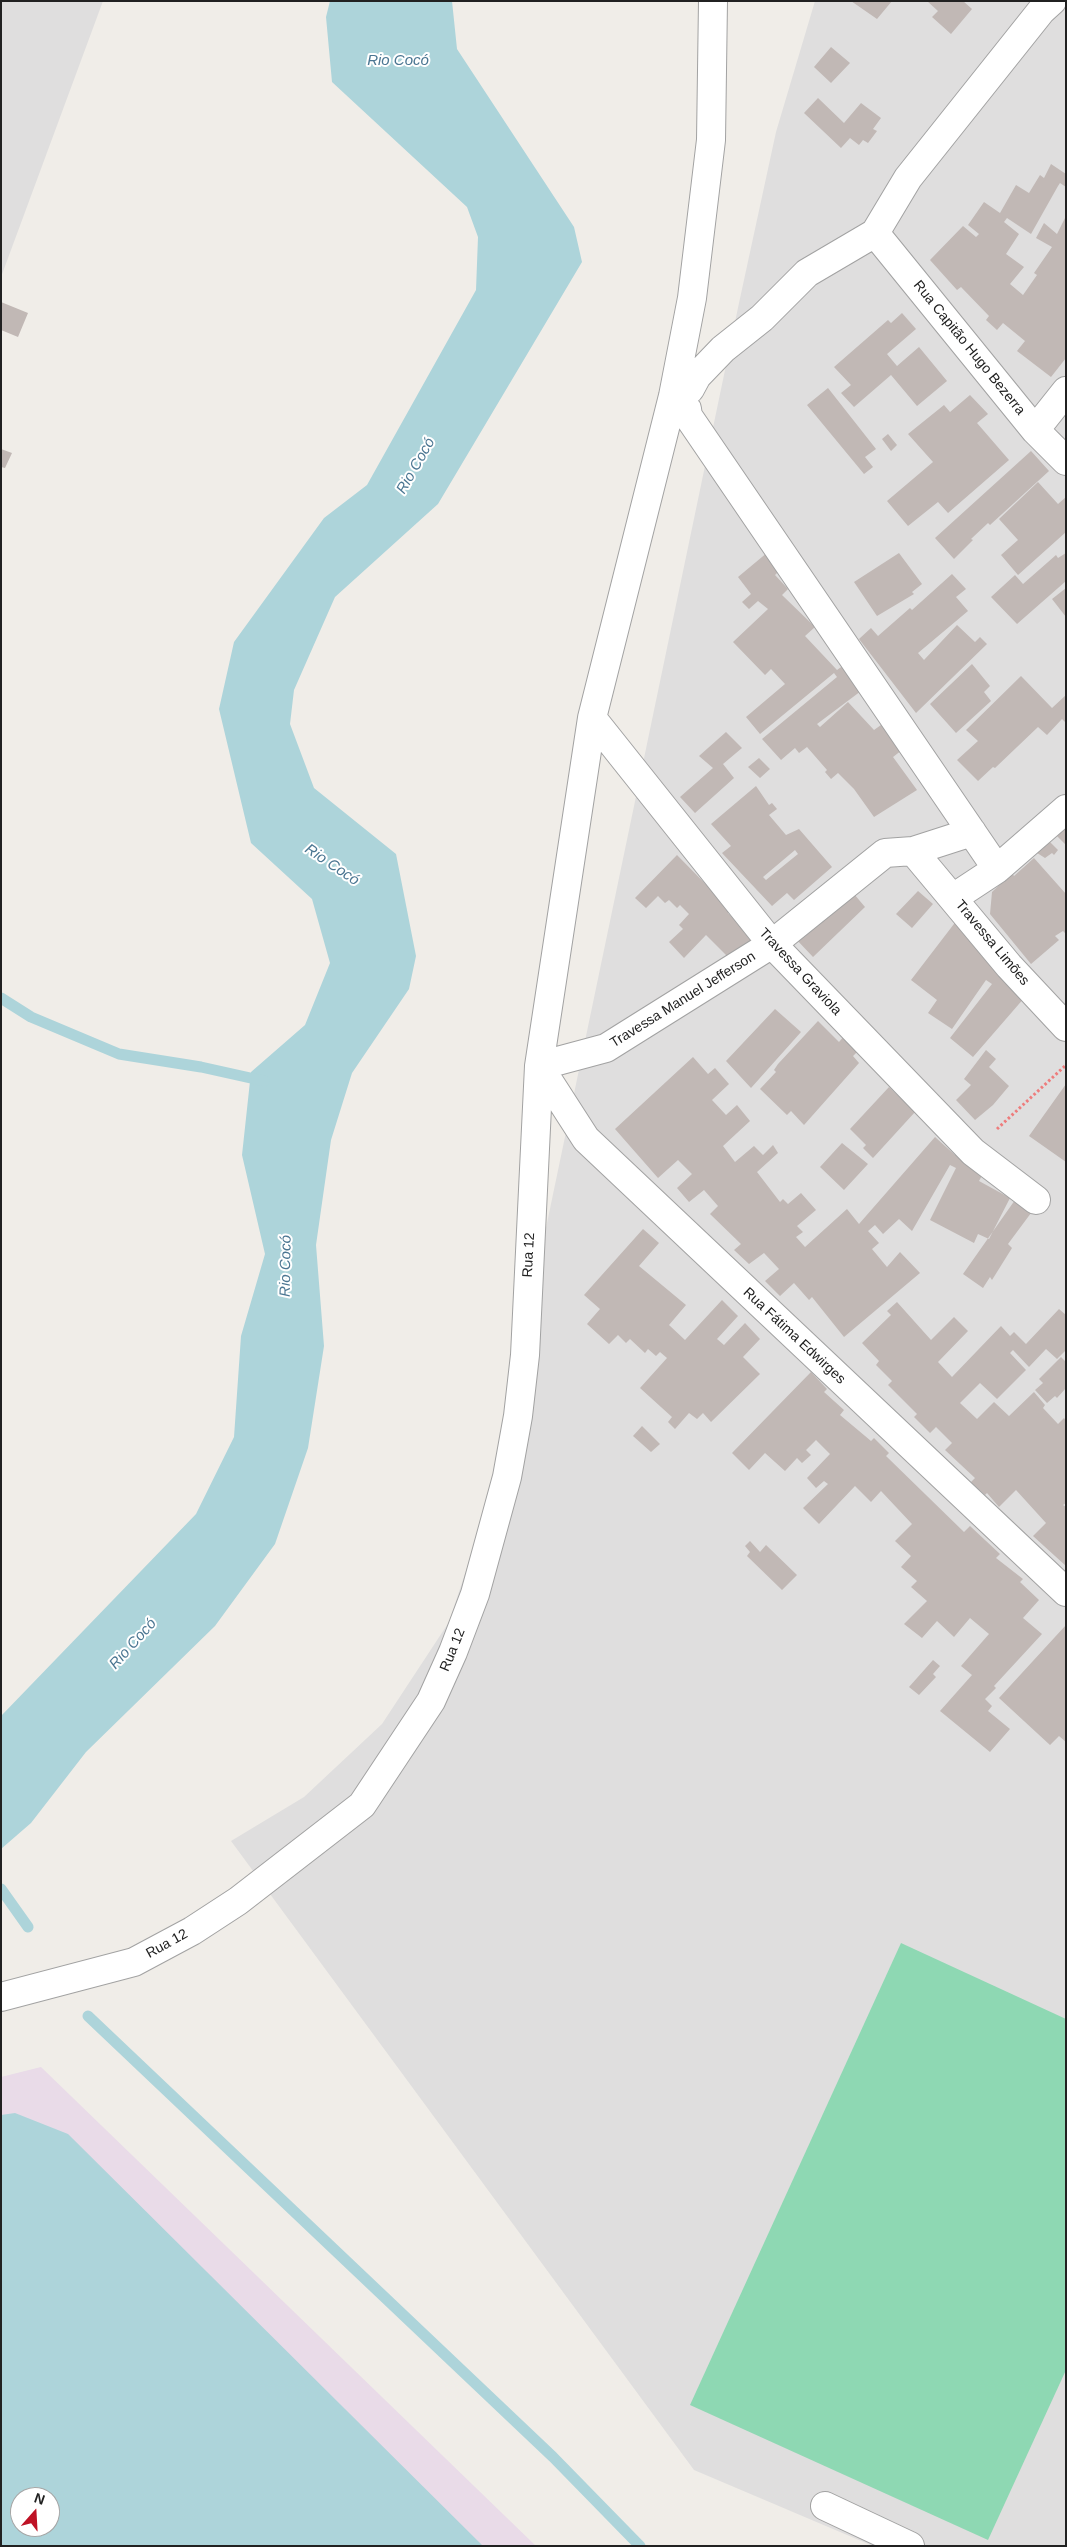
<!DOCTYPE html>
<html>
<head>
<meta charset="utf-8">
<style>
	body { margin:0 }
	#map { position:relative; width:1067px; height:2547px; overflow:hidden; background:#f0ede8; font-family:Helvetica,sans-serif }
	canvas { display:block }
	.frame { position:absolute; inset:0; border:2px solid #212121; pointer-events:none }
	.north { position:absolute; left:10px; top:2487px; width:50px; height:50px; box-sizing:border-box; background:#fff; border:1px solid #a6a6a6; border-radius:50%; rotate:19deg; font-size:14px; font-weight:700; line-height:20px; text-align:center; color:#212121 }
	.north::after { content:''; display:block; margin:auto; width:18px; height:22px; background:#bf1225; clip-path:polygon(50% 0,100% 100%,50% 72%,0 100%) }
</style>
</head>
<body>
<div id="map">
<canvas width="1067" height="2547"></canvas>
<div class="frame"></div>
<div class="north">N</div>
</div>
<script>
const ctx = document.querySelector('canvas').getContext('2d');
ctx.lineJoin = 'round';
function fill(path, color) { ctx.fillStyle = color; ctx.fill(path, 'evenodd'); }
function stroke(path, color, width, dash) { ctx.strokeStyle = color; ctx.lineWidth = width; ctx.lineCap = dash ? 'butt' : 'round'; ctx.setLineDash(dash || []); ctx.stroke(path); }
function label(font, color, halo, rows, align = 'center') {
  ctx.font = font + ' Helvetica,sans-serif'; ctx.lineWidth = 4; ctx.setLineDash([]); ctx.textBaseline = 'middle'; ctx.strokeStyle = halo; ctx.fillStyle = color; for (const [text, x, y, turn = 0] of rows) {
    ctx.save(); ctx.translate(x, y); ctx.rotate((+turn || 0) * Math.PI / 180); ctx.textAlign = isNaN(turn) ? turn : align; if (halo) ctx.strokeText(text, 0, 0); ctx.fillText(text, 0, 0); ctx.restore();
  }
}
fill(new Path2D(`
	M 1,1 L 103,1 L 1,277 Z
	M 815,1 L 1066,1 L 1066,2546 L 873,2546 L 694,2470 L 231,1841 L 304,1797 L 382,1724 L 449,1622 L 489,1501 L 739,303 L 776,132 Z`), '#dfdede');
fill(new Path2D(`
	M 41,2067 L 536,2546 L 1,2546 L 1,2077 ZM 20,2497 L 50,2497 L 50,2527 L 20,2527 Z`), '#e9dbe8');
fill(new Path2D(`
	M 901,1943 L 1066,2019 L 1066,2370 L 988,2540 L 690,2405 Z`), '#8ed8b3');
fill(new Path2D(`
	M 330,1 L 452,1 L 457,49 L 574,227 L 582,262 L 438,504 L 335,597 L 294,690 L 290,724 L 314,788 L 396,854 L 416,956 L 409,989 L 352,1073 L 331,1140 L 316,1245 L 324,1346 L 308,1448 L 275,1544 L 215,1626 L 86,1752 L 31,1823 L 1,1849 L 1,1716 L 196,1514 L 234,1437 L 241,1336 L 265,1254 L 242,1155 L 251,1072 L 305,1025 L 330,963 L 312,899 L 251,843 L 219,709 L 234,642 L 324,518 L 367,485 L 476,290 L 478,237 L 467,207 L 332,82 L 326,17 Z
	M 15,2113 L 68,2134 L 483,2546 L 1,2546 L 1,2115 ZM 20,2497 L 50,2497 L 50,2527 L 20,2527 Z`), '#add4da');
stroke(new Path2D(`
	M 1,998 L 31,1017 L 119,1054 L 201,1067 L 264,1081
	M 1,1889 L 28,1927
	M 88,2016 L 553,2457 L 640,2546`), '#add4da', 11);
fill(new Path2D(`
	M 851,1 L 892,1 L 877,19 Z
	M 927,1 L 963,1 L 972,9 L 951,34 L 932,17 L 938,11 Z
	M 831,47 L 850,63 L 831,83 L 814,67 Z
	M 818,98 L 844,123 L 861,103 L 881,118 L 873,129 L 877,131 L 868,143 L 863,140 L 859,145 L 850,138 L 841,148 L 804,113 Z
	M 1051,164 L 1066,174 L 1066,187 L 1060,183 L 1058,186 L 1031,234 L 1007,218 L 1004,222 L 1019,234 L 1006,254 L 1024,267 L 1010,284 L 1023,295 L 1037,275 L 1034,273 L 1052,247 L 1036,238 L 1044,223 L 1057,234 L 1066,216 L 1066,358 L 1051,377 L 1017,351 L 1025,341 L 1003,323 L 997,330 L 986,320 L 989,316 L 961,287 L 957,290 L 930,260 L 963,226 L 976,237 L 979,234 L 968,225 L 984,202 L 1000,213 L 1016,185 L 1029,193 L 1040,175 L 1044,178 Z
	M 1,302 L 28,313 L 18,337 L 1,330 Z
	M 902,313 L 916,329 L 887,354 L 897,366 L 919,347 L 947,381 L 917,406 L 891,375 L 854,407 L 841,393 L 851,385 L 834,367 L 888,320 L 891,323 Z
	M 828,388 L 876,449 L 865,457 L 873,467 L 864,474 L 807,405 Z
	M 970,395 L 988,414 L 977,423 L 1009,460 L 948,513 L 938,502 L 908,526 L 887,501 L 933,462 L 908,434 L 944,405 L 950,412 Z
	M 888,434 L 897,445 L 891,451 L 882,439 Z
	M 1,449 L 12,453 L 5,468 L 1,467 Z
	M 1031,451 L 1049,471 L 990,525 L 988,523 L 971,539 L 973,540 L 954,559 L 935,538 Z
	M 1038,482 L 1058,504 L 1066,497 L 1066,532 L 1018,575 L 1001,555 L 1018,540 L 999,519 Z
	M 768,552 L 780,570 L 775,575 L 788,589 L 782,595 L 815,627 L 805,636 L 837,670 L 844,665 L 865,688 L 817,724 L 820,727 L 848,702 L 874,730 L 881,725 L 902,750 L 893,757 L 917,790 L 874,817 L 854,789 L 838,773 L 831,779 L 825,772 L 827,770 L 807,747 L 799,753 L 795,748 L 781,760 L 762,739 L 837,677 L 834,673 L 760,734 L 746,717 L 785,684 L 771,669 L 765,675 L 733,642 L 768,609 L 758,601 L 749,609 L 742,602 L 751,594 L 738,577 Z
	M 899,553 L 922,584 L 912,592 L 914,594 L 877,616 L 854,582 Z
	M 1066,553 L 1066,581 L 1017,624 L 991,597 L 1015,575 L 1023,584 L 1056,555 L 1058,558 Z
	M 952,574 L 966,589 L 956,597 L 968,611 L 918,653 L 924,660 L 957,625 L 975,642 L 980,637 L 987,644 L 916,713 L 859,639 L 871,628 L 878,636 L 910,608 L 912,610 Z
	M 1066,588 L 1066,617 L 1052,599 Z
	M 972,664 L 990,686 L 984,692 L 991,701 L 956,733 L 930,704 Z
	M 1021,676 L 1052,708 L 1066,695 L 1066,723 L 1062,719 L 1047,735 L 1038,727 L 995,768 L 993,767 L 978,781 L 957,760 L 978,741 L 966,730 Z
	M 726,732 L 742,748 L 723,764 L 734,778 L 695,813 L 680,797 L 713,768 L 699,756 Z
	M 759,758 L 770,769 L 760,778 L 748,767 Z
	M 756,786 L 769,805 L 772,803 L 777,809 L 769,815 L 786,835 L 799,829 L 832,867 L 794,900 L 787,893 L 772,906 L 722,853 L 731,846 L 711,824 ZM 795,850 L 798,854 L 766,880 L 763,877 Z
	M 1066,817 L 1066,845 L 1052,831 Z
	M 1047,839 L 1058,850 L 1054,855 L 1052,853 L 1045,858 L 1034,851 Z
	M 677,855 L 732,911 L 728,913 L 757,943 L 734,963 L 706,935 L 684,958 L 669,942 L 683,929 L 679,925 L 689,914 L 680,905 L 677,908 L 669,900 L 665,903 L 658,896 L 646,908 L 635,898 Z
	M 1034,858 L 1066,894 L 1066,934 L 1063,931 L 1055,936 L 1059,940 L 1031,964 L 990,914 L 992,892 L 1012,873 L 1014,876 Z
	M 918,891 L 933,904 L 912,928 L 896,914 Z
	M 854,894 L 865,907 L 813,957 L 796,939 Z
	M 957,920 L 1025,997 L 973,1057 L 950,1038 L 992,984 L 986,980 L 952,1029 L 928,1013 L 937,1000 L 911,980 Z
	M 775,1009 L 801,1032 L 751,1088 L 726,1061 Z
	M 818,1021 L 839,1042 L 845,1035 L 860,1049 L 853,1056 L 859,1063 L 804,1125 L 791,1111 L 787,1115 L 760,1089 L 776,1072 L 774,1070 L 778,1064 Z
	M 986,1050 L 996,1059 L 989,1067 L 1009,1086 L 993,1105 L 975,1120 L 956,1100 L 971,1085 L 964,1079 Z
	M 693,1057 L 708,1074 L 715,1068 L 729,1084 L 712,1100 L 726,1115 L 737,1105 L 750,1121 L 723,1146 L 735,1162 L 754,1146 L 763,1155 L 773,1145 L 778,1153 L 757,1172 L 780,1202 L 783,1199 L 788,1204 L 801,1193 L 816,1210 L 797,1226 L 803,1232 L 796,1237 L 805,1247 L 847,1209 L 859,1224 L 935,1137 L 955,1155 L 958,1149 L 985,1170 L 979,1181 L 1010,1198 L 989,1239 L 978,1234 L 974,1243 L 930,1220 L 956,1168 L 950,1165 L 912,1231 L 899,1219 L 883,1234 L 875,1225 L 868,1231 L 879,1243 L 872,1249 L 887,1267 L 900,1252 L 920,1273 L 844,1337 L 812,1297 L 809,1300 L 794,1283 L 780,1296 L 765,1281 L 779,1269 L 764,1253 L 749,1264 L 734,1250 L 741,1244 L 710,1214 L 718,1206 L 704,1190 L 689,1202 L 677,1188 L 692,1174 L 678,1160 L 658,1178 L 615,1129 Z
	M 1066,1084 L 1066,1162 L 1029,1136 Z
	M 889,1087 L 915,1112 L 873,1158 L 863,1148 L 866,1145 L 850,1129 Z
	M 842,1143 L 868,1164 L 844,1190 L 820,1167 Z
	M 1015,1200 L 1031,1213 L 1008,1244 L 1012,1248 L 992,1280 L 990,1277 L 983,1288 L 963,1274 Z
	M 643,1229 L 659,1243 L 639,1266 L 686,1305 L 669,1325 L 685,1340 L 722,1300 L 738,1316 L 717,1339 L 724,1345 L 745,1323 L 760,1339 L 743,1357 L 760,1374 L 711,1422 L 703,1413 L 697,1419 L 689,1413 L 675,1429 L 668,1422 L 672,1417 L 640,1388 L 667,1358 L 660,1352 L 656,1356 L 648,1349 L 645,1353 L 630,1339 L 626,1343 L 618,1335 L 609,1344 L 587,1324 L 600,1309 L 584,1295 Z
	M 897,1302 L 931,1340 L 954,1317 L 968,1331 L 938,1362 L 952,1377 L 1001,1326 L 1010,1336 L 1014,1332 L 1026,1344 L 1059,1309 L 1066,1315 L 1066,1350 L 1057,1359 L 1046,1349 L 1029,1367 L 1013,1350 L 1010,1353 L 1026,1370 L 997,1399 L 980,1383 L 960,1403 L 977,1419 L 994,1402 L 1009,1416 L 1034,1392 L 1045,1405 L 1043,1408 L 1058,1424 L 1064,1418 L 1066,1421 L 1066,1503 L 1063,1505 L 1066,1507 L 1066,1566 L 1033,1536 L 1046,1523 L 1016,1490 L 999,1507 L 987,1493 L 985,1495 L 971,1482 L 975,1478 L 945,1450 L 952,1443 L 936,1427 L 930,1433 L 914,1417 L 917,1414 L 888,1385 L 892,1381 L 876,1365 L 879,1361 L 862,1343 L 891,1315 L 887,1311 Z
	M 1061,1357 L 1066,1362 L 1066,1388 L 1057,1398 L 1055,1396 L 1047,1403 L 1035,1390 L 1043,1383 L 1039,1379 Z
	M 811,1372 L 827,1389 L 824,1392 L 844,1410 L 840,1415 L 871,1441 L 874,1438 L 889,1453 L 886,1456 L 964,1532 L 970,1526 L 1000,1554 L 996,1558 L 1023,1579 L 1020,1582 L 1039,1600 L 1023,1618 L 1042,1634 L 994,1686 L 996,1688 L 985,1699 L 992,1706 L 988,1711 L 1010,1729 L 990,1752 L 940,1711 L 972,1675 L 961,1666 L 989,1634 L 970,1618 L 954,1637 L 937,1621 L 922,1638 L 904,1624 L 927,1601 L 911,1587 L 917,1581 L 901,1567 L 911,1556 L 895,1541 L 912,1524 L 881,1491 L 871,1502 L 855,1486 L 819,1524 L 803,1508 L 828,1484 L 824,1481 L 816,1488 L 807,1478 L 830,1454 L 816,1440 L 806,1450 L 811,1455 L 802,1463 L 797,1458 L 785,1471 L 765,1453 L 749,1470 L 732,1453 Z
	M 642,1426 L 660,1444 L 651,1452 L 633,1436 Z
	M 750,1541 L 760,1552 L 766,1545 L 797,1575 L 782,1590 L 747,1556 L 750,1552 L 745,1546 Z
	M 1066,1625 L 1066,1742 L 1059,1736 L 1050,1745 L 999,1698 Z
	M 933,1660 L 940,1666 L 933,1674 L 936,1677 L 919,1695 L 909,1687 Z`), '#c1b8b5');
const minor = new Path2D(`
	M 875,233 L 1035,430 L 1066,461
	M 1035,430 L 1066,391
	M 592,718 L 772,944 L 973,1152 L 1036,1200
	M 913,851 L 972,832
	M 997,869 L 688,416 L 687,409 L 673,396 L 690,389 L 697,376 L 723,349 L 762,318 L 807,273 L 875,233 L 908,178 L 1041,11 L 1052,1
	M 953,898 L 997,869 L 1066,809
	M 539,1066 L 586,1139 L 1066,1592
	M 539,1066 L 606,1048 L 772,944 L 885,853 L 913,851 L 1009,966 L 1066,1027
	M 1,1997 L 134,1962 L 192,1931 L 238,1901 L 362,1805 L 431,1701 L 453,1652 L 475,1594 L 507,1477 L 518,1416 L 525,1355 L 539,1066 L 592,718 L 673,396 L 692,298 L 711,140 L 713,1
	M 825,2506 L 910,2546`);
stroke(minor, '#a2a2a2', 30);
stroke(new Path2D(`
	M 997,1129 L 1066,1065`), '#ee7c7c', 3, [2.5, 2.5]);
stroke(minor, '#fff', 28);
label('14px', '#212121', '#fff', [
	["Rua Capitão Hugo Bezerra",969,348,51],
	["Travessa Limões",992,943,50],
	["Travessa Graviola",800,972,47],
	["Travessa Manuel Jefferson",683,1000,-32],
	["Rua 12",529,1255,-87],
	["Rua Fátima Edwirges",794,1336,43],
	["Rua 12",453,1650,-68],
	["Rua 12",167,1944,-29]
]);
label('italic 15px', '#4b7692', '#fff', [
	["Rio Cocó",398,61],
	["Rio Cocó",416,466,-60],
	["Rio Cocó",332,865,34],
	["Rio Cocó",286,1266,-89],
	["Rio Cocó",133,1644,-48]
]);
</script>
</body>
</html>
